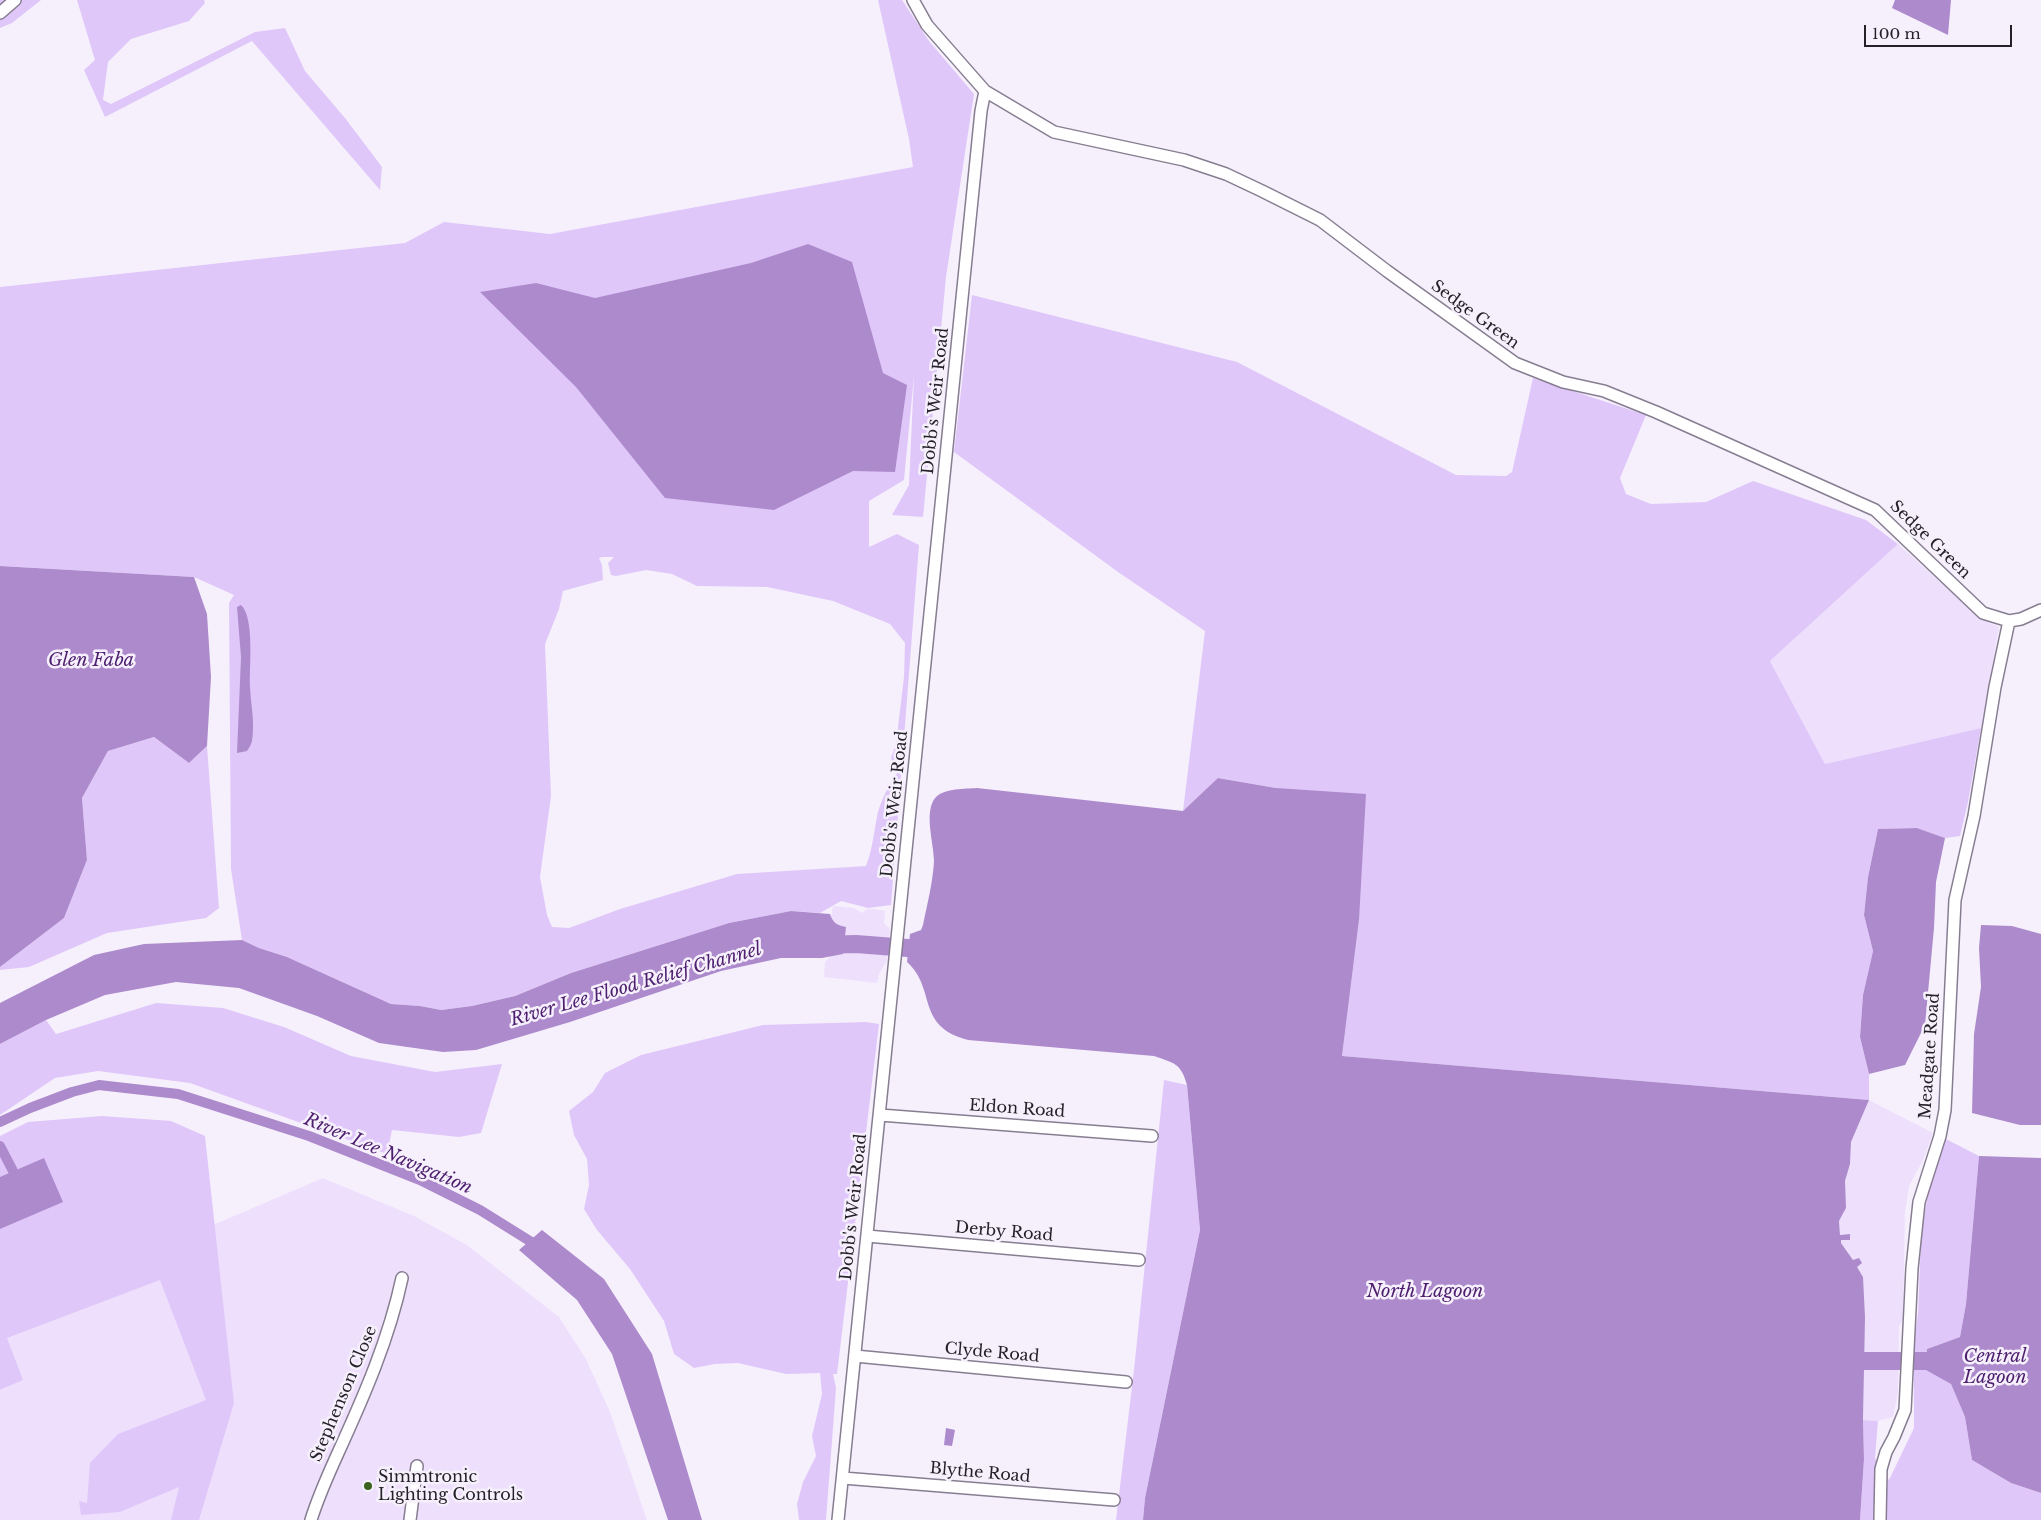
<!DOCTYPE html>
<html>
<head>
<meta charset="utf-8">
<style>
	body { margin:0 }
	#map { position:relative; width:2041px; height:1520px; overflow:hidden; background:#f6f0fd; font-family:"Libre Baskerville",serif }
	canvas { display:block }
	.scale { position:absolute; left:1864px; top:25px; width:148px; height:22px; box-sizing:border-box; border:2px solid #252129; border-top:0; padding-left:6px; font-size:15px; line-height:18px; white-space:nowrap; color:#252129; -webkit-text-stroke:4px #f6f0fd; paint-order:stroke }
</style>
</head>
<body>
<div id="map">
<canvas width="2041" height="1520"></canvas>
<div class="scale">100 m</div>
</div>
<script>
const ctx = document.querySelector('canvas').getContext('2d');
ctx.lineJoin = 'round';
function fill(path, color) { ctx.fillStyle = color; ctx.fill(path, 'evenodd'); }
function stroke(path, color, width, dash) { ctx.strokeStyle = color; ctx.lineWidth = width; ctx.lineCap = dash ? 'butt' : 'round'; ctx.setLineDash(dash || []); ctx.stroke(path); }
function label(font, color, halo, rows, align = 'center') {
  ctx.font = font + ' "Libre Baskerville",serif'; ctx.lineWidth = 5; ctx.setLineDash([]); ctx.textBaseline = 'middle'; ctx.strokeStyle = halo; ctx.fillStyle = color; for (const [text, x, y, turn = 0] of rows) {
    ctx.save(); ctx.translate(x, y); ctx.rotate((+turn || 0) * Math.PI / 180); ctx.textAlign = isNaN(turn) ? turn : align; if (halo) ctx.strokeText(text, 0, 0); ctx.fillText(text, 0, 0); ctx.restore();
  }
}
fill(new Path2D(`
	M 1898,544 L 1980,618 L 1999,627 L 1981,728 L 1825,764 L 1770,661 Z
	M 833,906 L 854,908 L 862,913 L 867,909 L 873,909 L 885,911 L 884,923 L 890,929 L 887,960 L 879,974 L 877,983 L 824,977 L 825,962 L 832,955 L 842,954 L 840,940 L 842,938 L 837,925 L 831,917 Z
	M 1869,1100 L 1933,1133 L 1923,1160 L 1909,1186 L 1905,1213 L 1903,1319 L 1899,1326 L 1898,1393 L 1893,1417 L 1878,1421 L 1863,1420 L 1864,1361 L 1853,1260 L 1841,1243 L 1841,1240 L 1850,1240 L 1850,1234 L 1840,1235 L 1839,1221 L 1844,1212 L 1845,1181 L 1850,1164 L 1851,1142 Z
	M 323,1178 L 414,1216 L 467,1245 L 559,1317 L 586,1359 L 610,1412 L 647,1520 L 0,1520 L 0,1390 L 18,1382 L 0,1316 Z`), '#eee0fd');
fill(new Path2D(`
	M 0,0 L 41,0 L 12,23 L 0,28 Z
	M 77,0 L 204,0 L 205,3 L 189,21 L 131,39 L 108,62 L 103,100 L 111,104 L 255,32 L 285,28 L 305,71 L 345,118 L 382,167 L 380,190 L 252,41 L 105,117 L 84,70 L 95,60 Z
	M 878,0 L 902,0 L 929,41 L 974,94 L 946,277 L 923,517 L 892,515 L 909,485 L 914,376 L 904,480 L 869,501 L 869,547 L 897,534 L 919,545 L 891,905 L 868,908 L 841,901 L 820,913 L 791,911 L 729,923 L 571,973 L 515,996 L 472,1006 L 441,1010 L 420,1006 L 391,1004 L 287,957 L 259,948 L 242,940 L 231,869 L 229,603 L 234,595 L 194,577 L 0,566 L 0,287 L 405,243 L 444,222 L 550,234 L 913,167 L 909,139 ZM 602,557 L 614,557 L 608,563 L 611,575 L 616,576 L 646,570 L 672,574 L 697,586 L 767,587 L 833,601 L 890,624 L 905,643 L 904,677 L 896,744 L 891,758 L 897,773 C 889,785 882,798 878,812 C 874,830 873,848 866,866 L 737,874 L 620,909 L 569,928 L 552,927 L 547,915 L 540,877 L 551,796 L 545,644 L 559,609 L 563,591 L 603,580 L 602,565 L 599,558 Z
	M 972,295 L 1237,362 L 1456,475 L 1506,476 L 1512,472 L 1533,378 L 1646,415 L 1620,478 L 1626,494 L 1651,504 L 1706,502 L 1753,481 L 1866,520 L 1898,544 L 1770,661 L 1825,764 L 1981,728 L 1968,802 L 1960,836 L 1945,838 L 1917,828 L 1878,829 L 1868,877 L 1864,915 L 1873,951 L 1863,995 L 1860,1037 L 1869,1074 L 1869,1100 L 1342,1056 L 1359,920 L 1276,788 L 1219,778 L 1183,811 L 1205,631 L 1118,572 L 954,452 Z
	M 154,737 L 189,763 L 207,746 L 219,908 L 206,918 L 107,933 L 29,967 L 0,970 L 0,967 L 64,918 L 87,860 L 82,798 L 108,751 Z
	M 156,1003 L 223,1008 L 284,1027 L 351,1056 L 435,1072 L 502,1064 L 481,1133 L 459,1137 L 392,1130 L 387,1154 L 190,1083 L 98,1071 L 55,1078 L 0,1115 L 0,1044 L 46,1020 L 56,1034 Z
	M 866,1022 L 879,1024 L 837,1374 L 833,1374 L 836,1388 L 826,1520 L 799,1520 L 797,1504 L 803,1482 L 816,1456 L 812,1436 L 822,1394 L 820,1373 L 786,1374 L 738,1363 L 715,1364 L 694,1368 L 674,1354 L 664,1321 L 630,1269 L 597,1230 L 584,1209 L 589,1185 L 587,1159 L 574,1135 L 569,1111 L 593,1092 L 605,1073 L 641,1055 L 763,1025 Z
	M 1164,1080 L 1187,1085 L 1200,1230 L 1145,1498 L 1143,1520 L 1116,1520 L 1134,1370 Z
	M 102,1116 L 171,1121 L 205,1136 L 234,1403 L 199,1520 L 171,1520 L 179,1487 L 120,1512 L 81,1515 L 79,1501 L 87,1503 L 90,1463 L 118,1434 L 206,1400 L 160,1280 L 7,1338 L 23,1380 L 0,1390 L 0,1136 L 28,1122 Z
	M 1940,1136 L 1979,1156 L 1966,1304 L 1960,1337 L 1927,1349 L 1951,1384 L 1965,1417 L 1972,1460 L 2011,1483 L 2041,1493 L 2041,1520 L 1860,1520 L 1864,1459 L 1863,1420 L 1878,1421 L 1875,1458 L 1889,1480 L 1914,1428 L 1914,1342 L 1918,1314 L 1921,1237 L 1932,1168 Z`), '#e0c7f9');
fill(new Path2D(`
	M 1895,0 L 1951,0 L 1948,35 L 1892,8 Z
	M 808,244 L 852,262 L 883,373 L 907,385 L 895,472 L 853,471 L 774,510 L 665,498 L 576,387 L 480,292 L 536,283 L 595,298 L 751,263 Z
	M 0,566 L 194,577 L 207,614 L 211,677 L 207,746 L 189,763 L 154,737 L 108,751 L 82,798 L 87,860 L 64,918 L 0,967 Z
	M 241,605 C 255,618 249,668 250,687 C 251,707 255,721 252,741 C 251,745 249,748 247,751 L 237,753 L 241,657 L 237,607 Z
	M 1218,778 L 1276,788 L 1366,794 L 1359,920 L 1342,1056 L 1869,1100 L 1851,1142 L 1850,1164 L 1845,1181 L 1846,1208 L 1839,1221 L 1840,1235 L 1850,1234 L 1850,1240 L 1841,1240 L 1841,1243 L 1853,1260 L 1859,1258 L 1862,1263 L 1857,1267 L 1863,1277 L 1865,1317 L 1863,1420 L 1864,1459 L 1860,1520 L 1143,1520 L 1145,1498 L 1200,1230 L 1187,1085 C 1181,1063 1174,1063 1154,1056 L 968,1040 C 915,1026 937,989 907,962 L 910,934 L 921,930 L 923,925 C 927,905 933,882 934,861 C 934,843 923,811 936,797 C 945,788 965,789 977,788 L 1183,811 Z
	M 1917,828 L 1945,838 L 1936,882 L 1934,928 L 1925,1025 L 1905,1065 L 1869,1074 L 1860,1037 L 1863,995 L 1873,951 L 1864,915 L 1868,877 L 1878,829 Z
	M 791,911 L 830,914 C 833,923 837,925 846,927 L 845,937 L 840,940 L 843,945 L 843,954 L 822,958 L 781,958 L 721,971 L 570,1022 L 476,1050 L 443,1052 L 379,1043 L 317,1016 L 239,988 L 176,982 L 105,995 L 46,1020 L 0,1044 L 0,1003 L 94,955 L 144,944 L 242,940 L 259,948 L 287,957 L 391,1004 L 420,1006 L 441,1010 L 472,1006 L 515,996 L 571,973 L 729,923 Z
	M 1981,925 L 2012,926 L 2041,934 L 2041,1125 L 2020,1125 L 1972,1113 L 1974,1034 L 1981,987 L 1979,948 Z
	M 1979,1156 L 2041,1158 L 2041,1493 L 2011,1483 L 1972,1460 L 1965,1417 L 1951,1384 L 1926,1370 L 1927,1349 L 1960,1337 L 1966,1304 Z
	M 44,1158 L 63,1202 L 0,1229 L 0,1177 Z
	M 542,1230 L 604,1279 L 652,1354 L 702,1520 L 668,1520 L 612,1354 L 577,1300 L 519,1250 Z
	M 946,1428 L 955,1430 L 952,1446 L 944,1445 Z`), '#ad8acc');
stroke(new Path2D(`
	M 0,1122 L 30,1108 L 72,1092 L 99,1085 L 178,1094 L 309,1136 L 420,1180 L 480,1210 L 541,1248
	M 0,1146 L 13,1171`), '#ad8acc', 10);
stroke(new Path2D(`
	M 818,945 L 856,944 L 908,948
	M 1864,1361 L 1926,1361`), '#ad8acc', 18);
const minor = new Path2D(`
	M 913,0 L 927,25 L 985,91 L 1054,132 L 1184,160 L 1226,174 L 1262,191 L 1320,220 L 1387,271 L 1515,363 L 1563,382 L 1604,391 L 1656,412 L 1875,510 L 1983,613 L 2009,621 L 2021,619 L 2041,610
	M 0,13 L 15,0
	M 880,1115 L 1152,1136
	M 867,1236 L 1139,1260
	M 855,1356 L 1126,1382
	M 843,1478 L 1114,1500
	M 311,1520 C 318,1497 328,1475 338,1453 C 364,1396 389,1339 402,1278
	M 410,1520 L 417,1466
	M 838,1520 L 981,111 L 985,91
	M 1880,1520 L 1881,1469 L 1886,1452 L 1894,1437 L 1905,1410 L 1912,1268 L 1919,1202 L 1940,1136 L 1945,1110 L 1955,900 L 1974,816 L 1995,687 L 2009,621`);
stroke(minor, '#877d91', 14);
stroke(minor, '#fff', 11);
for (const [x, y, r, color] of [
	[368,1486,5,"#39631f"]
]) { const dot = new Path2D(); dot.arc(x, y, r, 0, 2 * Math.PI); ctx.fillStyle = color; ctx.fill(dot); stroke(dot, '#f6f0fd', 2); }
label('16px', '#252129', '#f6f0fd', [
	["Sedge Green",1475,315,36],
	["Dobb's Weir Road",936,401,-84],
	["Sedge Green",1930,540,44],
	["Dobb's Weir Road",895,804,-84],
	["Meadgate Road",1930,1056,-86],
	["Eldon Road",1017,1109,4],
	["Dobb's Weir Road",854,1207,-84],
	["Derby Road",1004,1232,5],
	["Clyde Road",992,1353,5],
	["Stephenson Close",344,1394,-67],
	["Blythe Road",980,1473,5]
]);
label('16px', '#252129', '#f6f0fd', [
	["Simmtronic",378,1477],
	["Lighting Controls",378,1495]
], 'left');
label('italic 18px', '#4d1f6e', '#f6f0fd', [
	["Glen Faba",91,661],
	["River Lee Flood Relief Channel",636,985,-16],
	["River Lee Navigation",388,1154,23],
	["North Lagoon",1425,1292],
	["Central",1995,1357],
	["Lagoon",1995,1378]
]);
</script>
</body>
</html>
